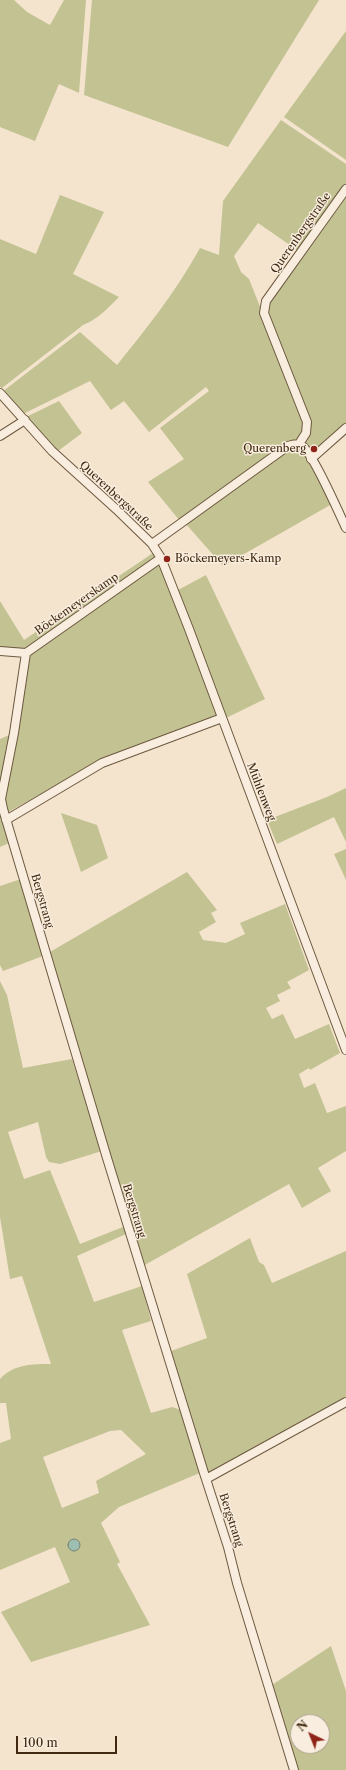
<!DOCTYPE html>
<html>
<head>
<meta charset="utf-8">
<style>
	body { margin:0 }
	#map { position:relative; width:346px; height:1770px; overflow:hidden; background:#f4e4cd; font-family:"Libre Caslon Text",serif }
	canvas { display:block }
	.north { position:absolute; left:290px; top:1714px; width:40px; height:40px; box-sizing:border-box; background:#f8edde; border:1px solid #ae9f8c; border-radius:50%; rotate:317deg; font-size:11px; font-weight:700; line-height:16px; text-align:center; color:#402910 }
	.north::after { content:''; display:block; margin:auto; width:14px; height:18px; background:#8f2418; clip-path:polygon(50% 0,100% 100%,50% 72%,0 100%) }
	.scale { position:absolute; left:16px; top:1736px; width:101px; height:18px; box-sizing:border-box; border:2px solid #402910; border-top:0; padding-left:5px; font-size:12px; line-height:14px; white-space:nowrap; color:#402910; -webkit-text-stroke:3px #f8edde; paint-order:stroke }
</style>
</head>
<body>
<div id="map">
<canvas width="346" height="1770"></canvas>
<div class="north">N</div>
<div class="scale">100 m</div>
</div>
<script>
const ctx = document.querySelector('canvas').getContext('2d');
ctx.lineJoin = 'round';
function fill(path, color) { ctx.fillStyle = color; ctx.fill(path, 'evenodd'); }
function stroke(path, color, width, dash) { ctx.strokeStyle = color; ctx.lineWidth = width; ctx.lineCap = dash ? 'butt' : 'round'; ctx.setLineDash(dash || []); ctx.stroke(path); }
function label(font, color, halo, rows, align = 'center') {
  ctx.font = font + ' "Libre Caslon Text",serif'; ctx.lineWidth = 3; ctx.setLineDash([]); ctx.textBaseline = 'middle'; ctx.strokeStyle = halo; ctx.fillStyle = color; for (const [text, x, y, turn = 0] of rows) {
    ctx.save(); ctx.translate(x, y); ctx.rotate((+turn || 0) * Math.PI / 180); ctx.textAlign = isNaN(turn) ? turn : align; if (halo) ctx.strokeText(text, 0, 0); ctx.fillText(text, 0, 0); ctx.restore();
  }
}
fill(new Path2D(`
	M 0,0 L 14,0 L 27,12 L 50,25 L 64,0 L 86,0 L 79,93 L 59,84 L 35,141 L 0,127 Z
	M 92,0 L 319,0 L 228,147 L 84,95 Z
	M 346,31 L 346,160 L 284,117 Z
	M 281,120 L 346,164 L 346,186 L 300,252 L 258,223 L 234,256 L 241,272 L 249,279 L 306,422 L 298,443 L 180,521 L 148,482 L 184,459 L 160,428 L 209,391 L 206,387 L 149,432 L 124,401 L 111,410 L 90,381 L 23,414 L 2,392 L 80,332 L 117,365 C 147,328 177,290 200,248 L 219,255 L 223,201 Z
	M 346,192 L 346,427 L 313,455 L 302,442 L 307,434 L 266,312 L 268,302 Z
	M 60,195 L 104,212 L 73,274 L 119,297 C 108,308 97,320 83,325 L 2,388 L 0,387 L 0,239 L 36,254 Z
	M 59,401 L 82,433 L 58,451 L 26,417 Z
	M 298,445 L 309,459 L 332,504 L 223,566 L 185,523 L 289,446 Z
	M 153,553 L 160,566 L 219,716 L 104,759 L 1,816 L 9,843 L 0,847 L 0,739 L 14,733 L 24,651 L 0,649 L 0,601 L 24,640 Z
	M 206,575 L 265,699 L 226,718 L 178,590 Z
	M 346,788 L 346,842 L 334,817 L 277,844 L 267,820 L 327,797 Z
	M 61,813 L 97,825 L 108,858 L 81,872 Z
	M 346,849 L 346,880 L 334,854 Z
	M 187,872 L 217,910 L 211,913 L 216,922 L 199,932 L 203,940 L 226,943 L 245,934 L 240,923 L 285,904 L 309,970 L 287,982 L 291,988 L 277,995 L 280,1001 L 266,1008 L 272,1019 L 283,1014 L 295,1039 L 329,1024 L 340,1053 L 310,1070 L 309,1068 L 299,1074 L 304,1088 L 315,1083 L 327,1113 L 346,1106 L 346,1151 L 318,1168 L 331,1191 L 302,1208 L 289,1184 L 143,1266 L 78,1055 L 50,952 Z
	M 21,879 L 43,956 L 3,971 L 0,965 L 0,886 Z
	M 0,981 L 7,995 L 23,1068 L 72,1059 L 102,1151 L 60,1164 L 49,1162 L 46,1157 L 38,1122 L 8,1132 L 24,1179 L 50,1170 L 80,1244 L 123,1227 L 126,1234 L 77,1256 L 94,1302 L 142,1286 L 151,1321 L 122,1330 L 151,1413 L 172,1407 L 181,1410 L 202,1472 L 119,1507 L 101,1523 L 120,1562 L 117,1564 L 150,1625 L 31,1662 L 1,1612 L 70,1582 L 55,1547 L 0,1570 L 0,1443 L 11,1439 L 6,1403 L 0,1403 L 0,1379 C 14,1364 32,1364 51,1364 L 22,1276 L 10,1279 L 0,1217 ZM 121,1430 L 146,1454 L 96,1481 L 99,1493 L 62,1508 L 43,1457 L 110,1431 Z
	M 250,1238 L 259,1262 L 264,1265 L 272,1283 L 346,1251 L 346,1397 L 208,1474 L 171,1351 L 207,1338 L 187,1274 Z
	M 331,1646 L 346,1691 L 346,1770 L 297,1770 L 272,1685 ZM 298,1722 L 322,1722 L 322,1746 L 298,1746 Z`), '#c2c293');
const water = new Path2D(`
	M68 1545a6 6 0 1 1 12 0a6 6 0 1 1-12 0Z`);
fill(water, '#9dbfb2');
stroke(water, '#788371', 1);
const street = new Path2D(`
	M 0,393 L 52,451 L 116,509 L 152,544 L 161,558 L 189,629 L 346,1050
	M 0,436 L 25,420
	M 299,444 L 306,433 L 307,422 L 264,313 L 266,301 L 346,189
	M 311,459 L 346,428
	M 152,544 L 288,446 C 292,445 297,443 301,445 C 312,451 339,513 346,528
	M 0,651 L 26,653 L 161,558
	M 26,653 L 14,733 L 1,799 L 3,809 L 107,1158 L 204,1473 L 228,1547 L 237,1583 L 294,1770
	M 6,820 L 102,763 L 222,718
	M 206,1479 L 346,1402`);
stroke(street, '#6d583f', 10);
stroke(street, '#f8edde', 8);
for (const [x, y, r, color] of [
	[314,449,4,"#8f2418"],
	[167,559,4,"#8f2418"]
]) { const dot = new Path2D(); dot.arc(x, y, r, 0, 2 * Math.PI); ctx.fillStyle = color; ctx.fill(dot); stroke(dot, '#f8edde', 1.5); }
label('11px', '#402910', '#f8edde', [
	["Querenbergstraße",301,233,-55],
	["Querenbergstraße",116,496,43],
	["Böckemeyerskamp",77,604,-35],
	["Mühlenweg",261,792,69],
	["Bergstrang",42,901,74],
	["Bergstrang",134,1211,73],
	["Bergstrang",231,1520,72]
]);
label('11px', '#402910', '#f8edde', [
	["Querenberg",306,449],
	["Böckemeyers-Kamp",175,559,"left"]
], 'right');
</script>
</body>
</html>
